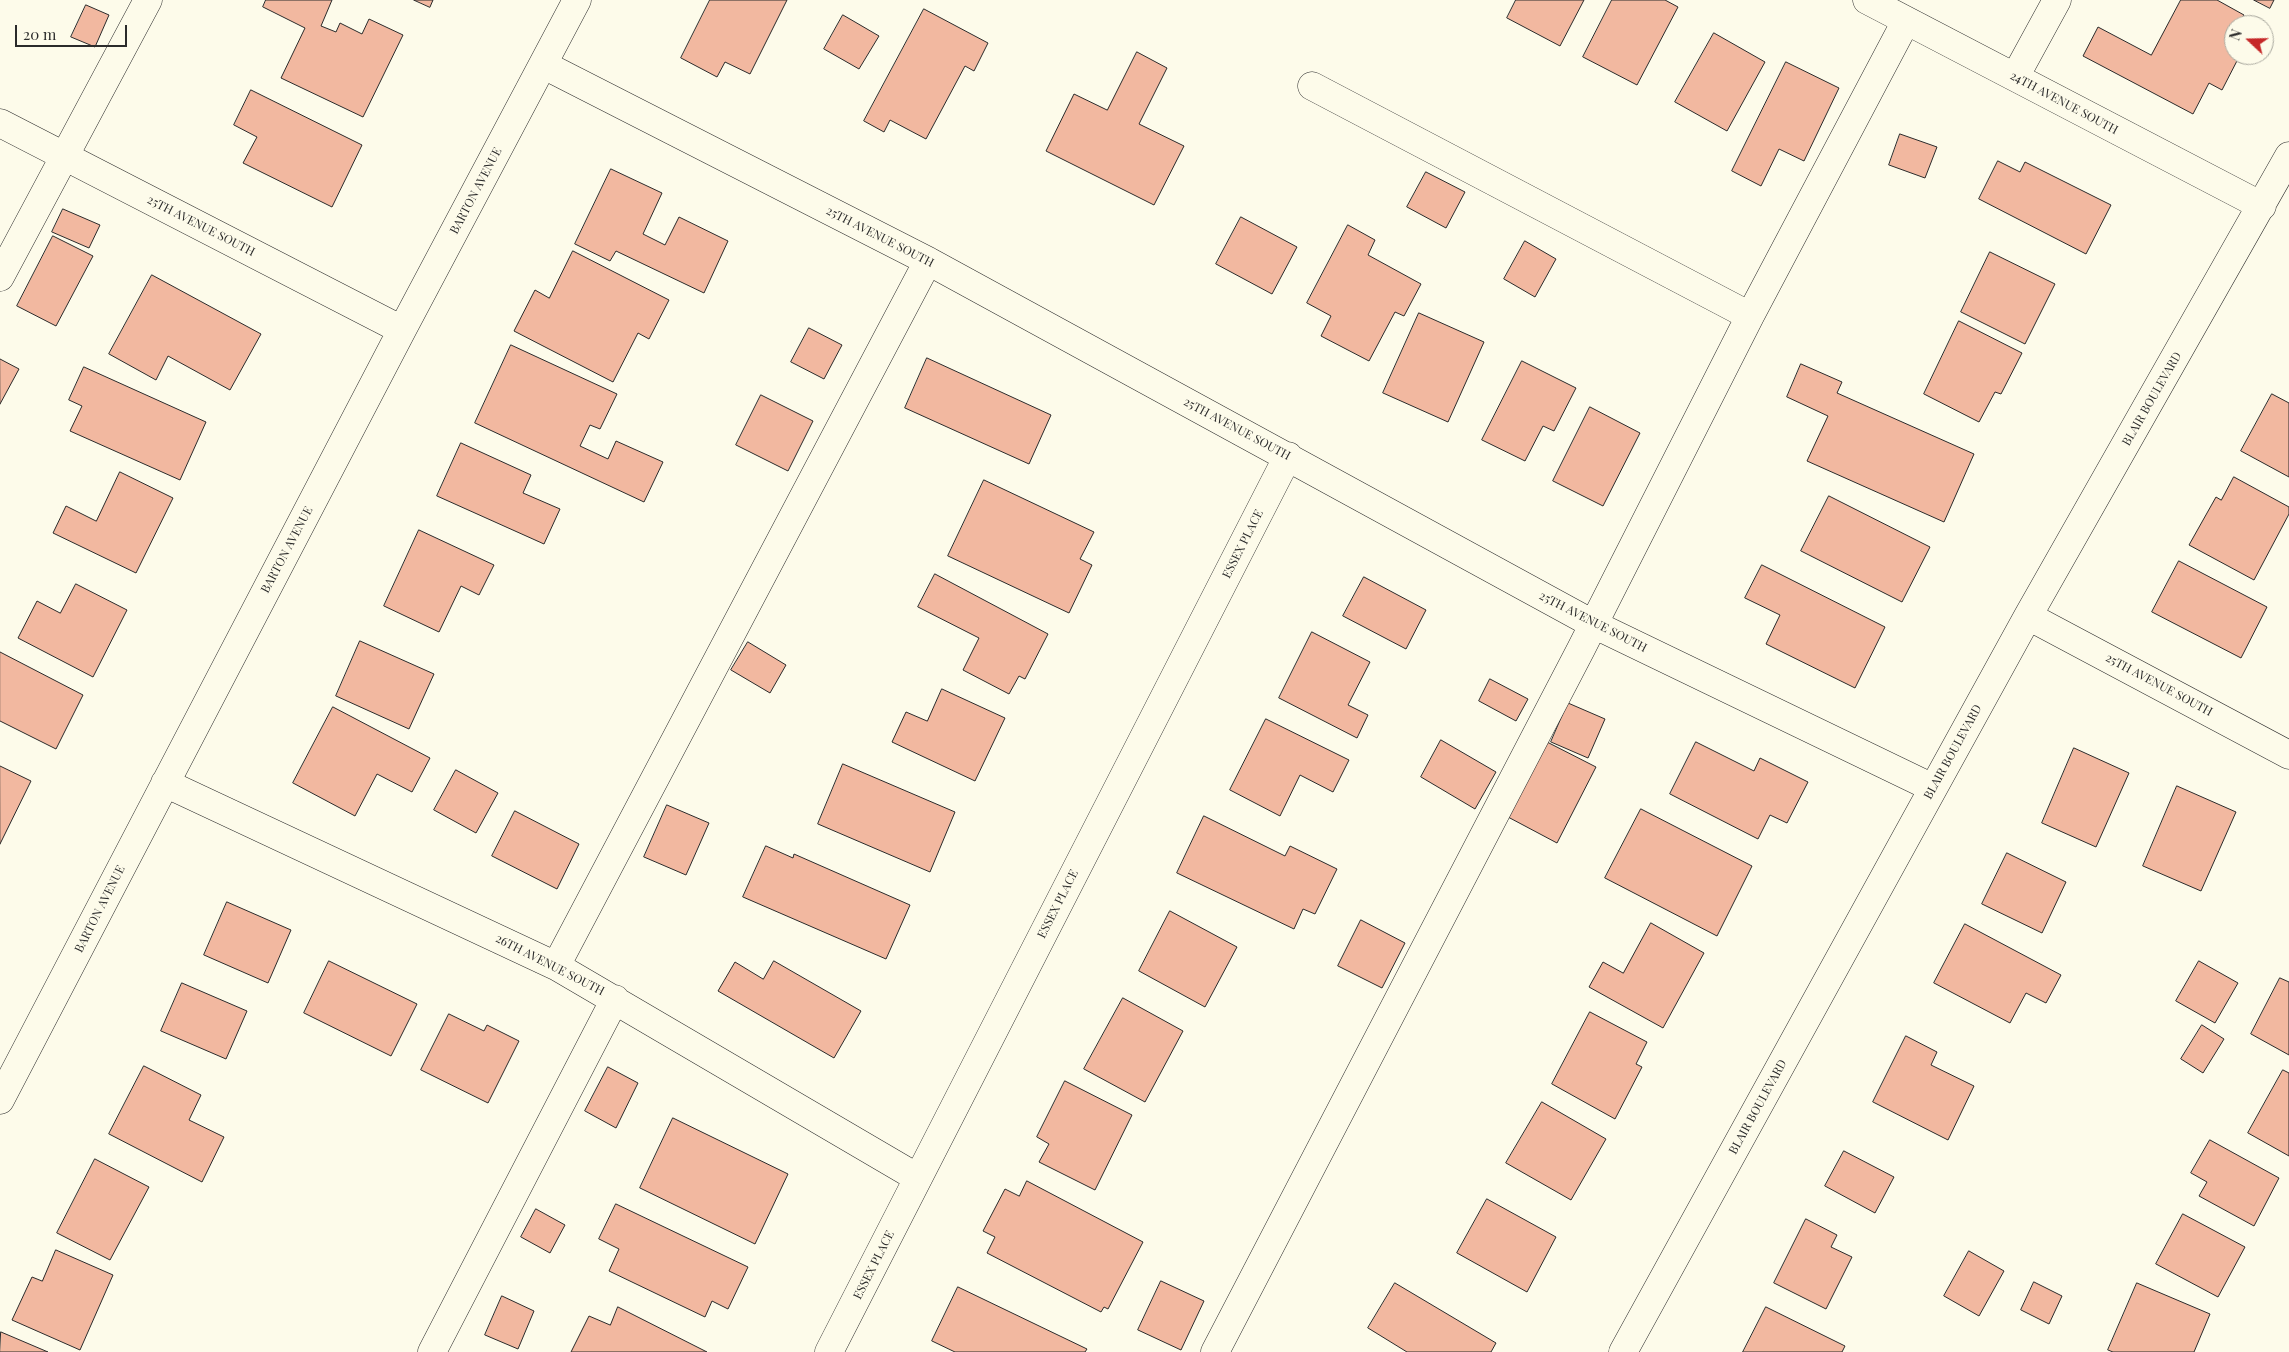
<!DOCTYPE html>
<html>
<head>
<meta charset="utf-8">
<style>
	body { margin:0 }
	#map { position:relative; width:2289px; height:1352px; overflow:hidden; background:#fdfbea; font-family:"Playfair Display",serif }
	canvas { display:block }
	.north { position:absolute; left:2224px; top:15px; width:50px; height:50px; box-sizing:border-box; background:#fdfbea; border:1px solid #a9a89e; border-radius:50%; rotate:291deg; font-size:14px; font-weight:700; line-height:20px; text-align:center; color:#2b2b2b }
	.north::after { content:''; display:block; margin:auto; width:18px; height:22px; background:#c62828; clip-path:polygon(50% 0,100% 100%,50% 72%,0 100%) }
	.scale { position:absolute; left:15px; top:25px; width:112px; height:22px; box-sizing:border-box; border:2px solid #2b2b2b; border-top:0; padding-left:6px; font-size:15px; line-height:18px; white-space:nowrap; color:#2b2b2b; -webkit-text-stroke:4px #fdfbea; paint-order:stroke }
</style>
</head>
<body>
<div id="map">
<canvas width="2289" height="1352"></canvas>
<div class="north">N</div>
<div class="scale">20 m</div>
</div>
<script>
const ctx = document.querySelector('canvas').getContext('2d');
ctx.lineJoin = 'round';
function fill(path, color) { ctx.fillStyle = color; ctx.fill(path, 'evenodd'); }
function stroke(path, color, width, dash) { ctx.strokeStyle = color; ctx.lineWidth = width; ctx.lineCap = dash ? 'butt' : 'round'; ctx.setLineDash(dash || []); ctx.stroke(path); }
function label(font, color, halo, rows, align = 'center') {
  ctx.font = font + ' "Playfair Display",serif'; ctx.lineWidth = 4; ctx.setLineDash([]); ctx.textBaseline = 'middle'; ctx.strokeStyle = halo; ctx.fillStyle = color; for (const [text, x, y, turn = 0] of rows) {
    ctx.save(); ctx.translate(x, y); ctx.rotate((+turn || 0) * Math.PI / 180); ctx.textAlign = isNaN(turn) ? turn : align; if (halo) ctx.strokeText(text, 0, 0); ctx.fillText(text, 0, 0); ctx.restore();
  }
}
const building = new Path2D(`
	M 266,0 L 332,0 L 321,26 L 336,32 L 340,23 L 362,34 L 369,19 L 403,35 L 363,117 L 281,78 L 305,28 L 263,7 Z
	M 414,0 L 433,0 L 430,7 Z
	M 710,0 L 787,0 L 750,74 L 725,62 L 717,77 L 681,58 Z
	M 1516,0 L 1584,0 L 1560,46 L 1507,18 Z
	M 1612,0 L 1665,0 L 1678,7 L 1637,85 L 1583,57 Z
	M 2181,0 L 2217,0 L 2244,15 L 2239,25 L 2234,25 L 2234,55 L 2240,55 L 2222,90 L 2209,83 L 2193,114 L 2083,56 L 2098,27 L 2151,55 Z
	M 2254,0 L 2274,0 L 2270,8 Z
	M 86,5 L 109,15 L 95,47 L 71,37 Z
	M 924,9 L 988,43 L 974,71 L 965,66 L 926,139 L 890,120 L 884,132 L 864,121 Z
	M 843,15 L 879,36 L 859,69 L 824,49 Z
	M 1714,33 L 1765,62 L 1727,131 L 1675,102 Z
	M 1137,52 L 1167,68 L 1139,124 L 1184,146 L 1154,205 L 1046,151 L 1074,94 L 1107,110 Z
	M 1786,62 L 1839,88 L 1804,161 L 1779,149 L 1761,186 L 1732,171 Z
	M 251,90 L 362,145 L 332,207 L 243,163 L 257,137 L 234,125 Z
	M 1900,134 L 1937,147 L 1925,178 L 1889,165 Z
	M 1998,161 L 2020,172 L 2025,162 L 2111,205 L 2086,254 L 1979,199 Z
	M 611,169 L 662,193 L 643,234 L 665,245 L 679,217 L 728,241 L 704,293 L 616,251 L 610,261 L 575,244 Z
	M 1426,172 L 1465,192 L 1446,228 L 1407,207 Z
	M 63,209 L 100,225 L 89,248 L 52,232 Z
	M 1241,217 L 1297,247 L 1272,294 L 1216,264 Z
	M 1348,225 L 1375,240 L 1368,255 L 1421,284 L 1404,316 L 1395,312 L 1369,361 L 1321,336 L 1331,316 L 1307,303 Z
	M 53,236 L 93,256 L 56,326 L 17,306 Z
	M 1525,241 L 1556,259 L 1535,297 L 1504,279 Z
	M 573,251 L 669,300 L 649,339 L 638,333 L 613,382 L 514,331 L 535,290 L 549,298 Z
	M 1990,252 L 2055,284 L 2025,344 L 1961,312 Z
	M 152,275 L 261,334 L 230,390 L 168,356 L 156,380 L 109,354 Z
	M 1419,313 L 1484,342 L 1448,422 L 1383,393 Z
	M 1959,321 L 2022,353 L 2001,394 L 1995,392 L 1979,422 L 1924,394 Z
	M 809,328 L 842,345 L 824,379 L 791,362 Z
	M 511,345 L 617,394 L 600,429 L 590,425 L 580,446 L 608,459 L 616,441 L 663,462 L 644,502 L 475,423 Z
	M 927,358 L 1051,415 L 1029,464 L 905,408 Z
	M 0,359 L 19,369 L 0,404 Z
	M 1522,361 L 1576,388 L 1554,431 L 1543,426 L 1525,461 L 1482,440 Z
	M 1801,364 L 1842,382 L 1837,393 L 1974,454 L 1944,522 L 1807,461 L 1828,416 L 1787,397 Z
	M 84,367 L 206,422 L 180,480 L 70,431 L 82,406 L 69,400 Z
	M 2272,394 L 2289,403 L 2289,477 L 2241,451 Z
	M 761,395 L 813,421 L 788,471 L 736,445 Z
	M 1590,407 L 1640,433 L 1603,506 L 1553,481 Z
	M 461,443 L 531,475 L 523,493 L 560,509 L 544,544 L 437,496 Z
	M 120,472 L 173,498 L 136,573 L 53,533 L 66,506 L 96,521 Z
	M 2234,477 L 2289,507 L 2289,514 L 2254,580 L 2189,545 L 2216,497 L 2221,500 Z
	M 984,480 L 1094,532 L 1080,559 L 1092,565 L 1069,613 L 948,556 Z
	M 1829,496 L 1930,547 L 1902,602 L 1801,551 Z
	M 419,530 L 494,565 L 479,595 L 461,586 L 439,632 L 384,606 Z
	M 2179,561 L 2267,607 L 2241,658 L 2152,612 Z
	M 1762,565 L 1885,627 L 1855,688 L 1766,644 L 1780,615 L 1745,598 Z
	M 935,574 L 1048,634 L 1025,679 L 1019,676 L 1009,694 L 963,670 L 979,638 L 918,607 Z
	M 1364,577 L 1426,610 L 1406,649 L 1343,616 Z
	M 76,584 L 127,610 L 93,677 L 18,638 L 37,601 L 60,613 Z
	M 1312,632 L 1370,662 L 1348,705 L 1368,715 L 1357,738 L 1279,698 Z
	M 360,641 L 434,674 L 409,729 L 336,696 Z
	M 748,642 L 786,665 L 770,693 L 731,670 Z
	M 0,652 L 83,695 L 56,749 L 0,721 Z
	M 1490,679 L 1528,699 L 1516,721 L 1479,701 Z
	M 942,689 L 1005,718 L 975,781 L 892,742 L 906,712 L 927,721 Z
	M 1568,703 L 1605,719 L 1588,758 L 1551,742 Z
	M 333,707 L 430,758 L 412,792 L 377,774 L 355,816 L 293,783 Z
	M 1266,719 L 1349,760 L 1333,792 L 1300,775 L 1280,816 L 1230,790 Z
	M 1441,740 L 1496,772 L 1475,809 L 1421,777 Z
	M 1547,742 L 1596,767 L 1557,843 L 1508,817 Z
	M 1696,742 L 1754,771 L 1760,758 L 1808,782 L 1787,823 L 1770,815 L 1758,839 L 1670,794 Z
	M 2074,748 L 2129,773 L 2096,847 L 2042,823 Z
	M 843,764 L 955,812 L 930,872 L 818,824 Z
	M 0,766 L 31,781 L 0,844 Z
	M 456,770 L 498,793 L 476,833 L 434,810 Z
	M 2177,786 L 2236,812 L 2201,891 L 2143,866 Z
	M 667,805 L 709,823 L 686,875 L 644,857 Z
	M 1641,809 L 1752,866 L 1717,936 L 1605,878 Z
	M 515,811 L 579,844 L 557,889 L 492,856 Z
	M 1204,816 L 1285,856 L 1290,846 L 1337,869 L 1315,914 L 1303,909 L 1294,929 L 1177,873 Z
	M 766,846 L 793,858 L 794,854 L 910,905 L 886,959 L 743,897 Z
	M 2007,853 L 2066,882 L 2042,933 L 1982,904 Z
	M 227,902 L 291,930 L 268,983 L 204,955 Z
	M 1170,911 L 1237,947 L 1205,1007 L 1139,971 Z
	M 1361,920 L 1405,943 L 1382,988 L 1338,966 Z
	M 1651,923 L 1704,953 L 1663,1028 L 1589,987 L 1603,962 L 1623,973 Z
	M 1965,924 L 2061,975 L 2046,1003 L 2026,993 L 2010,1023 L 1934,983 Z
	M 329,961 L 417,1004 L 391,1056 L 304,1013 Z
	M 774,961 L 861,1011 L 834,1058 L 718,991 L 735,962 L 763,979 Z
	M 2199,961 L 2238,983 L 2215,1023 L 2176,1001 Z
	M 2280,978 L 2289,982 L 2289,1055 L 2251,1034 Z
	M 182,983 L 247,1011 L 226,1059 L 161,1031 Z
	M 1123,998 L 1183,1031 L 1145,1102 L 1084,1069 Z
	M 1590,1012 L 1647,1042 L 1636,1064 L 1642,1067 L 1615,1119 L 1552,1084 Z
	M 449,1014 L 484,1031 L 487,1025 L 519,1041 L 488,1103 L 421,1070 Z
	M 2202,1025 L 2224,1039 L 2203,1073 L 2181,1059 Z
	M 1906,1036 L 1937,1052 L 1931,1065 L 1974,1086 L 1948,1140 L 1873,1102 Z
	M 144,1066 L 201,1095 L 189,1120 L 224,1137 L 202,1182 L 109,1134 Z
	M 608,1067 L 638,1083 L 616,1128 L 585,1111 Z
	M 2283,1070 L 2289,1073 L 2289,1156 L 2248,1133 Z
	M 1065,1081 L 1132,1115 L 1095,1190 L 1039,1162 L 1049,1144 L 1037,1137 Z
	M 1542,1102 L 1606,1139 L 1571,1200 L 1506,1163 Z
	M 673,1118 L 788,1174 L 755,1244 L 640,1188 Z
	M 2210,1140 L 2279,1178 L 2254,1226 L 2199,1196 L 2207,1182 L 2191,1173 Z
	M 1844,1151 L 1894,1177 L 1875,1213 L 1825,1186 Z
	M 95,1159 L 149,1187 L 110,1260 L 57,1233 Z
	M 1027,1181 L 1143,1242 L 1108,1309 L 1104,1307 L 1101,1312 L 987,1253 L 995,1237 L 983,1231 L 1005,1189 L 1019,1196 Z
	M 1487,1199 L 1556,1237 L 1527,1292 L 1457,1253 Z
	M 616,1204 L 748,1267 L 728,1309 L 712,1301 L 705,1317 L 609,1271 L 619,1249 L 599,1239 Z
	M 536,1209 L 565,1225 L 550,1253 L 521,1237 Z
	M 2183,1214 L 2245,1247 L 2218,1297 L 2156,1264 Z
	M 1806,1219 L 1837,1235 L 1831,1247 L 1852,1257 L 1826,1309 L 1774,1283 Z
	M 56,1250 L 113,1275 L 80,1350 L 12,1320 L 32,1277 L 42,1281 Z
	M 1969,1251 L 2004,1271 L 1979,1316 L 1944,1296 Z
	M 1161,1281 L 1204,1301 L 1181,1350 L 1138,1330 Z
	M 2034,1282 L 2062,1296 L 2049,1324 L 2021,1310 Z
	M 1395,1283 L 1496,1343 L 1491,1352 L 1407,1352 L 1368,1328 Z
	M 2137,1283 L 2210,1314 L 2194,1352 L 2113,1352 L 2108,1350 Z
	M 958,1287 L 1087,1349 L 1085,1352 L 955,1352 L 932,1341 Z
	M 502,1296 L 534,1311 L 518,1349 L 485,1335 Z
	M 618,1307 L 707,1352 L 571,1352 L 589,1316 L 610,1325 Z
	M 1766,1307 L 1845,1346 L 1842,1352 L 1743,1352 Z
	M 1,1332 L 48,1352 L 0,1352 Z`);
fill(building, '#f2b8a0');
stroke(building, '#2b2b2b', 1);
const minor = new Path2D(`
	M 1867,0 L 2262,206
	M 544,65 L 928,261 L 1593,624 L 1933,788
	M 2015,77 L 2057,0
	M 1312,86 L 1750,316
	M 0,123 L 402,330
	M 0,277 L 148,0
	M 2028,616 L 2289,755
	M 165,783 L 556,966 L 918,1178
	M 556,966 L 928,261
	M 0,1100 L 402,330 L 577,0
	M 432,1352 L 615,999
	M 829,1352 L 1288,456
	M 1215,1352 L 1581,649 L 1750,316 L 1906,21
	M 1623,1352 L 2028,616 L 2289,156`);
stroke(minor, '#2b2b2b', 29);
stroke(minor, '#fdfbea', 28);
label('12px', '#2b2b2b', '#fdfbea', [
	["24TH AVENUE SOUTH",2064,103,28],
	["BARTON AVENUE",476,191,-62],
	["25TH AVENUE SOUTH",201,226,27],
	["25TH AVENUE SOUTH",880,237,27],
	["BLAIR BOULEVARD",2152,399,-60],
	["25TH AVENUE SOUTH",1237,429,28],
	["ESSEX PLACE",1243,544,-63],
	["BARTON AVENUE",287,550,-62],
	["25TH AVENUE SOUTH",1593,622,27],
	["25TH AVENUE SOUTH",2159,685,28],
	["BLAIR BOULEVARD",1953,752,-61],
	["ESSEX PLACE",1058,904,-63],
	["BARTON AVENUE",100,909,-63],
	["26TH AVENUE SOUTH",550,965,27],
	["BLAIR BOULEVARD",1758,1107,-61],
	["ESSEX PLACE",874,1265,-63]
]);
</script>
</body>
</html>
